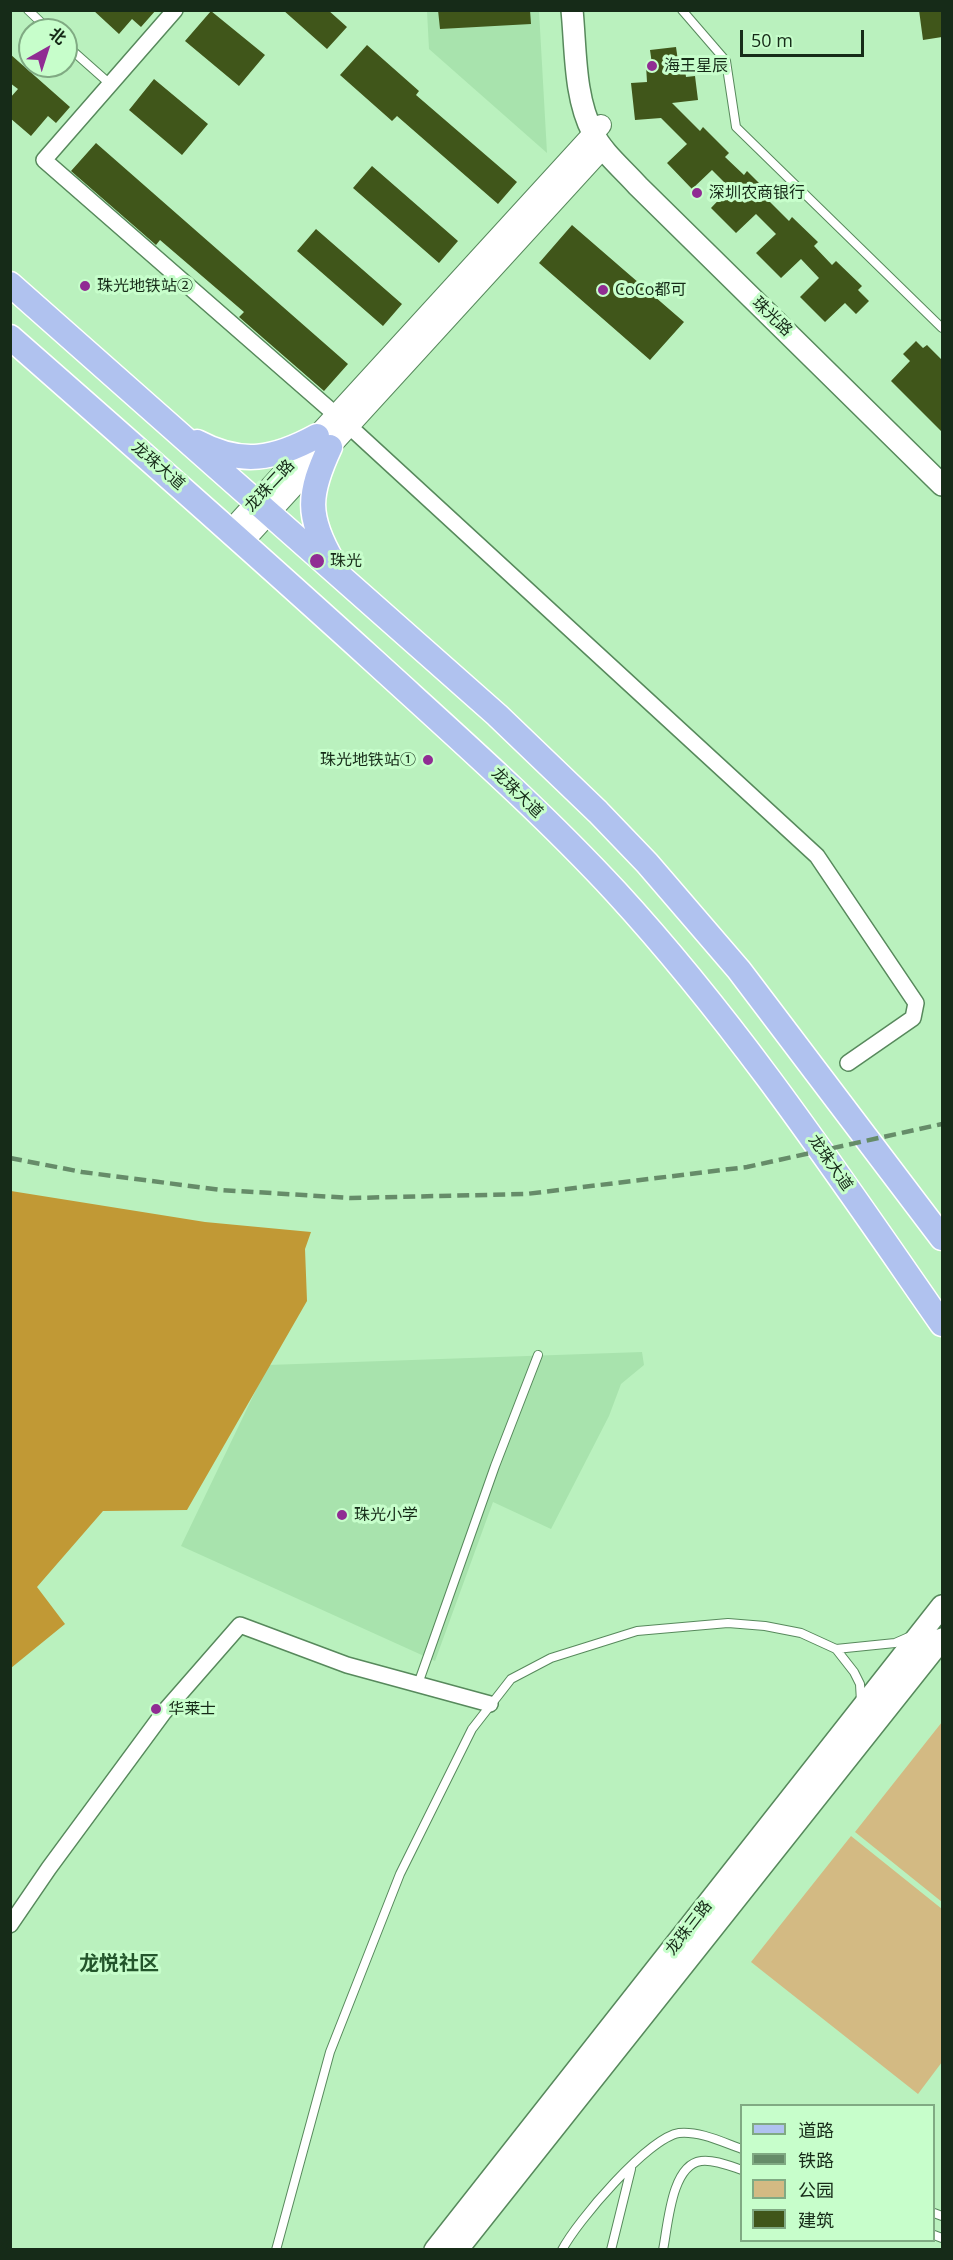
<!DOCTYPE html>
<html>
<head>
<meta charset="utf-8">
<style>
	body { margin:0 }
	#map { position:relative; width:953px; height:2260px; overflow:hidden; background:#baf1be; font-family:"Open Sans","Noto Sans SC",sans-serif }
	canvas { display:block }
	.frame { position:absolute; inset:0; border:12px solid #162b18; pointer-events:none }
	.legend { position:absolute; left:740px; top:2104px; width:195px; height:138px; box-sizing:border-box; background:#c7fecb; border:2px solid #80aa83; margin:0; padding:8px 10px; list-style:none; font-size:18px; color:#162b18 }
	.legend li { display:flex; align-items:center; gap:12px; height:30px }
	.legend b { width:30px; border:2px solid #80aa83 }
	.north { position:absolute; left:18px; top:18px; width:60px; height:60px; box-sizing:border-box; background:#c7fecb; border:2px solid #80aa83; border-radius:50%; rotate:39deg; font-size:16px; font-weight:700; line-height:24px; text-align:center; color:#162b18 }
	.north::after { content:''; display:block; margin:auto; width:21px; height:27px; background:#902c93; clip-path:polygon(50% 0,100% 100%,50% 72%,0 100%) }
	.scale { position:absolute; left:740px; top:30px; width:124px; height:27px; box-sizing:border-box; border:3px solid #162b18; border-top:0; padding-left:8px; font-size:18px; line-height:21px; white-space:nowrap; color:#162b18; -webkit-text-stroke:4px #c7fecb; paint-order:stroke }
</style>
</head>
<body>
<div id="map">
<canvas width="953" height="2260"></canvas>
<div class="frame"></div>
<ul class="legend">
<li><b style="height:8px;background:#b0c2ef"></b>道路</li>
<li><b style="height:8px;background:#668c69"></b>铁路</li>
<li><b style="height:16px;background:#d3ba83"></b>公园</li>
<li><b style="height:16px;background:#40561a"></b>建筑</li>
</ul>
<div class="north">北</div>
<div class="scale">50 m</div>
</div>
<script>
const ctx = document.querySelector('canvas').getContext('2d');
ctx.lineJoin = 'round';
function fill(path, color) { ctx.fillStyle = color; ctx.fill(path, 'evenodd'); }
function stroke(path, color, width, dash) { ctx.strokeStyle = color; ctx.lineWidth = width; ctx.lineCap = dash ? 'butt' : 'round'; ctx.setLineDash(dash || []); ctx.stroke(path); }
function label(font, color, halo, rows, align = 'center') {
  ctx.font = font + ' "Open Sans","Noto Sans SC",sans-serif'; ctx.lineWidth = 6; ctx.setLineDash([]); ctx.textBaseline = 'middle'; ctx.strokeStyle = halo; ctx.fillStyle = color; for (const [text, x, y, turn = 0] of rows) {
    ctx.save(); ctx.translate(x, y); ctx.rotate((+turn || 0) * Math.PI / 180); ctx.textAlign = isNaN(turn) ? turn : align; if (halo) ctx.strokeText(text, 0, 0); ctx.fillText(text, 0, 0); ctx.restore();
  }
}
fill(new Path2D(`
	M 427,11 L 539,11 L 547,153 L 429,49 Z
	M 642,1352 L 644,1365 L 621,1384 L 609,1416 L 551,1529 L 493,1502 L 435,1661 L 181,1546 L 268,1365 Z`), '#a8e3ad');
fill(new Path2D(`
	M 942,1722 L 942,1902 L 855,1832 Z
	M 851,1836 L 942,1909 L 942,2062 L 918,2094 L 751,1962 Z`), '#d3ba83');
fill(new Path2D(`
	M 11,1191 L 205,1222 L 311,1232 L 305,1249 L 307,1301 L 187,1510 L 103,1511 L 37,1587 L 65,1624 L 11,1668 Z`), '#c19935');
fill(new Path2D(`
	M 93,10 L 156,10 L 141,27 L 132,19 L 119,34 Z
	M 283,10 L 328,10 L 347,27 L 327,49 Z
	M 438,10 L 530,10 L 531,24 L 440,29 Z
	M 919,10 L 942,10 L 942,37 L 923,40 Z
	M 211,11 L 265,55 L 239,86 L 185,41 Z
	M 367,45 L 419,91 L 416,95 L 517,182 L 498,204 L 397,116 L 392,121 L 340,75 Z
	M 676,47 L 678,61 L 684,61 L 686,77 L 695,76 L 698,100 L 672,103 L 700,131 L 703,127 L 729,153 L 725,157 L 744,175 L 747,171 L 773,197 L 769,201 L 789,221 L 792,217 L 818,242 L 814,246 L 832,265 L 836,261 L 862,286 L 858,290 L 869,301 L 856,314 L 845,303 L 825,322 L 800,297 L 819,278 L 801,259 L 781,278 L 756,253 L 776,234 L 756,214 L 736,233 L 711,208 L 730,188 L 712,170 L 692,189 L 667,163 L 687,144 L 661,118 L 635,120 L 631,83 L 647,82 L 646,65 L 652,64 L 650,50 Z
	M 10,54 L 70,107 L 56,123 L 48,116 L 31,136 L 10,118 L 10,98 L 18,89 L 10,83 Z
	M 154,79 L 208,124 L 182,155 L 129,110 Z
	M 96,143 L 348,364 L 324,391 L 239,317 L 244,312 L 160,240 L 156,245 L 71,171 Z
	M 372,166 L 458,241 L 439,263 L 353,188 Z
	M 572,225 L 684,322 L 650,360 L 539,263 Z
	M 316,229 L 402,304 L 383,326 L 297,251 Z
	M 916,341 L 923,348 L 927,345 L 942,360 L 942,432 L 891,381 L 910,361 L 903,354 Z`), '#40561a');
const service = new Path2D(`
	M 28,10 L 49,30
	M 682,10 L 726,61 L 736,127 L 942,328
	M 66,45 L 110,84
	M 836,1649 L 895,1643 L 911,1636
	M 418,1684 L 495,1466 L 538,1355
	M 934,2213 L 942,2216
	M 934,2235 L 942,2238
	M 276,2250 L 330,2052 L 400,1874 L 472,1729 L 511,1679 L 551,1658 L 637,1631 L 728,1623 L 765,1626 L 801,1633 L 836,1649 L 854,1672 L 860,1684 L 861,1702
	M 562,2250 C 577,2221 648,2138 679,2133 C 700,2131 722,2142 742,2149
	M 611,2250 L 631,2169
	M 663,2250 C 668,2226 671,2165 701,2161 C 713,2159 730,2166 742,2170`);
const minor = new Path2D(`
	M 175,10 L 44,160 L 336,415
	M 349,426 L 817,856 L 916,1003 L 913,1018 L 848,1063
	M 10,1925 L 49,1868 L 164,1712 L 240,1625 L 347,1665 L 490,1704`);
const tertiary = new Path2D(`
	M 601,125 L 239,521 L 236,536 L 252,532 L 603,148`);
const secondary = new Path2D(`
	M 572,10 C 576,50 574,97 593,133 C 603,153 623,169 638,186 L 942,485
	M 435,2250 L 942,1606
	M 457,2250 L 942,1639`);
const primary = new Path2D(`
	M 10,284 L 497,715 L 598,812 L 647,863 L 739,970 L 942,1238
	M 10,337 C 132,444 253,551 374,661 C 456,736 540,810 616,892 C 739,1026 839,1176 942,1324
	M 197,442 C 242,466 275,459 317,436
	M 330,447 C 308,494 306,516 333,562`);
stroke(service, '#57895c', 10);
stroke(minor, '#57895c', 18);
stroke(tertiary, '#57895c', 22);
stroke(secondary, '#57895c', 24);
stroke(primary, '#fff', 27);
stroke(service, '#fff', 8);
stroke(minor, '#fff', 15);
stroke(tertiary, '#fff', 20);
stroke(secondary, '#fff', 21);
stroke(primary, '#b0c2ef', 24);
stroke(new Path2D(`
	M 10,1158 L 82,1172 L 221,1190 L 351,1198 L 526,1194 L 747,1167 L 942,1124`), '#668c69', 4.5, [12, 6]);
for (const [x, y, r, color] of [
	[652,66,6,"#902c93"],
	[697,193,6,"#902c93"],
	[85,286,6,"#902c93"],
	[603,290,6,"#902c93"],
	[317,561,8,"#902c93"],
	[428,760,6,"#902c93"],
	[342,1515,6,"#902c93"],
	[156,1709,6,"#902c93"]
]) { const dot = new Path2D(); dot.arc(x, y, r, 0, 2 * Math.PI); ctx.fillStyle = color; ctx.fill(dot); stroke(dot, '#c7fecb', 2); }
label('16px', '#162b18', '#c7fecb', [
	["海王星辰",664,66],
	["深圳农商银行",709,193],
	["珠光地铁站②",97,286],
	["CoCo都可",615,290],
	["珠光",330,561],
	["珠光地铁站①",416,760,"right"],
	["珠光小学",354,1515],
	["华莱士",168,1709]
], 'left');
label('16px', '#162b18', '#c7fecb', [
	["珠光路",772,317,44],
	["龙珠大道",158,466,41],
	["龙珠二路",270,486,-47],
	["龙珠大道",517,793,44],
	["龙珠大道",830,1163,55],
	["龙珠三路",689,1928,-52]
]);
label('bold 20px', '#23552b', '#c7fecb', [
	["龙悦社区",119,1964]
]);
</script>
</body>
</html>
